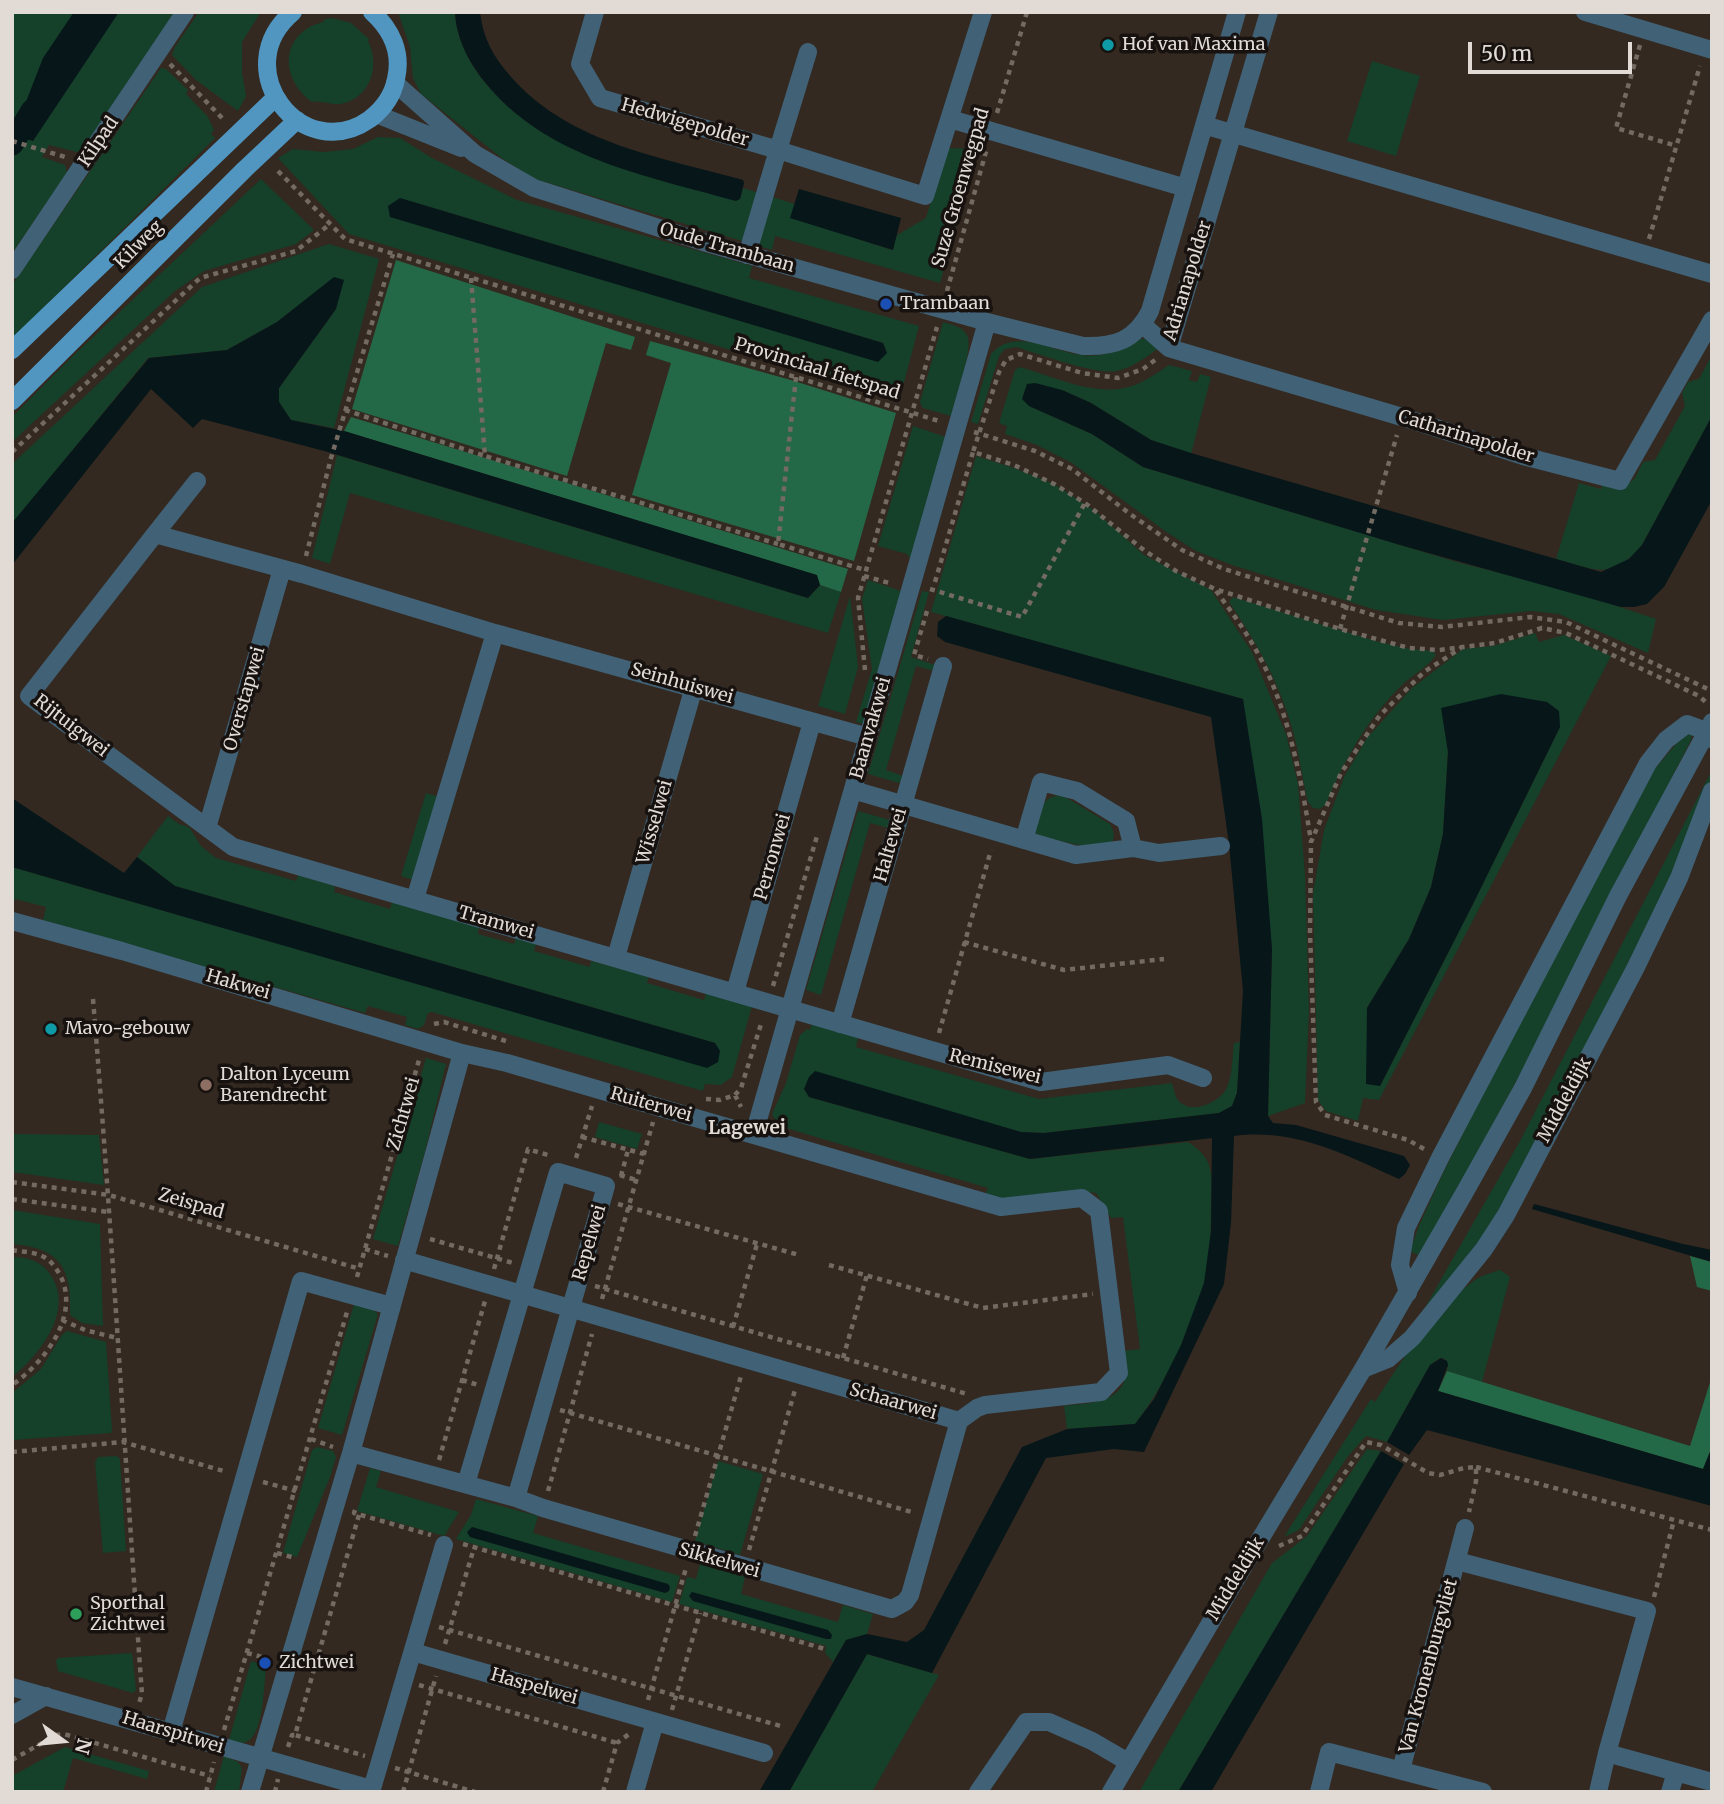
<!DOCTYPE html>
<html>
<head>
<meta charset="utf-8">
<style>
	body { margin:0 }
	#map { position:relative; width:1724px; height:1804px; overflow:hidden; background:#332920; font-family:Merriweather,serif }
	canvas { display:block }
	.frame { position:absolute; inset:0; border:14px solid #e1dad5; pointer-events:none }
	.north { position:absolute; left:28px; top:1706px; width:70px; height:70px; -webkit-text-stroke:5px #17120f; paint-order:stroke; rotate:105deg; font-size:19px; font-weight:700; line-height:28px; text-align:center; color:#e1dad5 }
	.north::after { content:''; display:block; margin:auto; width:24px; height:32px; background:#e1dad5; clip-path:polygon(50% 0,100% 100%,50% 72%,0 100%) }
	.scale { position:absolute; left:1468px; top:42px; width:164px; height:32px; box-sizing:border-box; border:4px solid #e1dad5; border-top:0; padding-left:9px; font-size:21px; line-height:24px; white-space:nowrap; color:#e1dad5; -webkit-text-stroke:5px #17120f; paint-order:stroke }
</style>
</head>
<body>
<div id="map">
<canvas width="1724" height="1804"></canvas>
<div class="frame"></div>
<div class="north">N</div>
<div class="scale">50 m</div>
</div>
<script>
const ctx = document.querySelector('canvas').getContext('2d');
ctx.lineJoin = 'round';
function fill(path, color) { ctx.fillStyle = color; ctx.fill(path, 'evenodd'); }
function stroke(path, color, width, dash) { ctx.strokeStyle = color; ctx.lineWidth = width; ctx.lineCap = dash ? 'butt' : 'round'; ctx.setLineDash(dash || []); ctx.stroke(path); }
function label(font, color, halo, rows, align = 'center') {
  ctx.font = font + ' Merriweather,serif'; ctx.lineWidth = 7; ctx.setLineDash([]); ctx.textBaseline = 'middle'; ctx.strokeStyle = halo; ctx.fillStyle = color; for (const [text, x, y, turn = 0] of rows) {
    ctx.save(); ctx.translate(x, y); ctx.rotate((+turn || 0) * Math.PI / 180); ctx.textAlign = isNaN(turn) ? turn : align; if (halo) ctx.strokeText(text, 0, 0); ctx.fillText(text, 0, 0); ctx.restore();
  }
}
fill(new Path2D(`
	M 12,12 L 177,12 L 81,153 L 49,145 L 42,157 L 65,165 L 67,173 L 12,253 Z
	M 199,12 L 261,12 L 242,42 L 242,73 L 246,96 L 238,111 L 196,80 L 172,55 L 175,47 Z
	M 398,12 L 455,12 C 456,37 468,61 483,80 C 546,159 648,175 740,199 L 743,188 L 795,204 L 791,217 L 892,250 L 897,235 L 926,218 L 947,148 L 978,149 L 940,283 L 775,236 L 772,250 L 535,179 L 503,159 L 421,94 L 413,78 L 410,47 Z
	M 332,18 L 351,23 L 369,39 L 368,41 C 381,66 370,99 340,104 C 330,105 321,100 312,102 C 279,78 280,33 323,22 L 325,19 Z
	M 1372,61 L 1420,76 L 1396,156 L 1347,141 Z
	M 161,68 L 166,69 L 188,90 L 186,94 L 208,117 L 214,130 L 211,134 L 215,138 L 12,339 L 12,285 Z
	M 378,137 L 400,138 L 432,158 L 517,200 L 752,266 L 749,278 L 919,326 L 899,401 L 349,234 L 278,158 L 293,149 L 324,152 L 353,149 ZM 400,198 L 883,343 L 887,353 Z
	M 261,179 L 314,230 L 296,244 L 204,271 L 175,291 L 12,442 L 12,417 L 74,355 Z
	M 329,244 L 379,259 L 334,428 L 291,420 L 279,402 L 279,388 L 336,309 L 334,278 L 277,322 L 227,350 L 148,358 L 12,524 L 12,464 L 202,287 Z
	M 943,322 C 952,325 962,326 967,335 C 974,349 955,399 951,416 L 923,408 L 920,402 Z
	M 1139,339 L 1148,339 L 1160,347 C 1146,357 1134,367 1117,371 C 1094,375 1040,354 1016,347 L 1005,349 L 999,356 L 978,424 L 971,422 L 991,354 C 1015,326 1052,352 1082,355 C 1103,358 1121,350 1139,339 Z
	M 1712,355 L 1712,416 L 1642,545 C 1611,581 1597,570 1556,559 L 1579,483 L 1601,489 L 1603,483 L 1626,486 L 1635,478 L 1643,462 L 1655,460 L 1685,406 L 1682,393 L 1688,382 L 1699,379 Z
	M 1169,365 L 1192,371 L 1189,380 L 1197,382 L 1200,374 L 1211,377 L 1191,454 L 1151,440 L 1091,403 L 1062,390 L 1029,406 L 1092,434 L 1143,467 L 1460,563 L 1572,591 L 1656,619 L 1648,653 L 1559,614 L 1531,611 L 1443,620 L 1376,610 L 1232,565 L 1196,551 L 1165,531 L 1072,463 L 1037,445 L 1005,434 L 1007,426 L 999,423 L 1015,370 L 1020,367 C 1052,376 1090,395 1124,388 C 1141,385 1155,374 1169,365 Z
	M 913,426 L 946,437 L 911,560 L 907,554 L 878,546 Z
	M 337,455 L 808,598 L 820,585 L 841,592 L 828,633 L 350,493 L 330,564 L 312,558 Z
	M 976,456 L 1014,468 L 1054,484 L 1095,511 L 1144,555 L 1211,590 L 1252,652 L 1286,734 L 1298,784 L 1305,876 L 1309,1010 L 1305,1103 L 1268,1116 L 1272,949 L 1243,699 L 931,612 Z
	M 868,580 L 901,591 L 863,724 L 856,722 L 872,669 L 862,599 Z
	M 922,591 L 929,592 L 911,657 L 935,665 L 934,671 L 916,666 L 886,770 L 903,776 L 899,783 L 868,774 Z
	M 850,596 L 858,667 L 845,714 L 818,706 Z
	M 1233,597 L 1379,642 L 1410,649 L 1433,651 L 1436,655 C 1428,667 1414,674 1403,684 C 1368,718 1344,760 1326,804 L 1320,809 L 1313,808 L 1308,802 C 1302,777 1299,752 1292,728 C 1279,682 1256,641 1229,602 Z
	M 1535,633 L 1539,642 L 1564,635 L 1611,656 L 1379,1100 L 1363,1098 L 1358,1121 L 1326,1111 L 1318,1100 L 1313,894 L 1324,830 L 1344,777 L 1367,738 L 1412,688 L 1463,649 L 1493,646 ZM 1442,708 L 1560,727 L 1472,906 L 1380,1086 L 1367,1008 L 1409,939 L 1431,887 L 1443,834 L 1448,752 Z
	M 1687,731 L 1692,734 L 1691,740 L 1522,1071 L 1420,1256 L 1410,1251 L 1419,1226 L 1442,1175 L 1632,801 L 1653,771 Z
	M 1712,770 L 1712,776 L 1673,870 L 1630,959 L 1504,1205 L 1484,1239 L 1411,1332 L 1520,1141 Z
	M 426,793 L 454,801 L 428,885 L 401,876 Z
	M 1062,795 L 1110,824 C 1133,865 1049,838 1035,834 C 1041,813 1037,797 1062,795 Z
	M 858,811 L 890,820 L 888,828 L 870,823 L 821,995 L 806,990 Z
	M 168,816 L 179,824 L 189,827 L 201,846 L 216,858 L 296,881 L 298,875 L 335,886 L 334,892 L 390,909 L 392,902 L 479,927 L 478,934 L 514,944 L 516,938 L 536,944 L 534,951 L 590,967 L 591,961 L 649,976 L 647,983 L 704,1000 L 706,993 L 752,1006 L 732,1077 L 721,1085 L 705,1084 L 703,1091 L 432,1012 L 428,1013 L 424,1025 L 418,1029 L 405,1025 L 407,1017 L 368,1006 L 365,1013 L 43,920 L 46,907 L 15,899 L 12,910 L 12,867 L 707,1067 L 718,1062 L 715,1043 L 175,886 L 137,857 Z
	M 812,1024 L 858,1037 L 856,1047 L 1039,1099 L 1172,1083 C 1174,1089 1175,1099 1181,1103 C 1194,1114 1222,1101 1227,1087 C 1233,1074 1232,1056 1234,1043 L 1240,1042 L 1237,1093 L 1232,1106 L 1219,1113 L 1044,1133 L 1021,1132 L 805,1089 L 809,1097 L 1030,1159 L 1188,1142 C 1217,1160 1211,1177 1211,1208 C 1211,1232 1210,1260 1204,1283 C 1191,1332 1165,1385 1135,1424 L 1067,1429 L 1064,1406 C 1087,1403 1123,1404 1126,1373 C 1126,1366 1123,1358 1122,1351 L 1140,1349 L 1123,1217 L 1111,1218 L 1096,1193 C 1059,1187 1021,1205 985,1195 L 988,1188 L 779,1126 L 772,1114 L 786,1083 L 800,1035 L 807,1029 L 810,1030 Z
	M 426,1058 L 446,1064 L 425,1152 L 398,1246 L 373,1239 Z
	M 599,1122 L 642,1134 L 637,1149 L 595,1137 Z
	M 12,1134 L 99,1135 L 104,1185 L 12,1172 Z
	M 12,1210 L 100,1224 L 103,1326 L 82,1323 L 70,1315 C 72,1269 61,1248 12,1244 Z
	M 12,1257 C 28,1257 41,1261 50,1274 C 75,1309 41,1354 12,1377 Z
	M 1500,1270 L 1510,1277 L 1482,1382 L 1447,1371 L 1448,1365 L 1445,1359 L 1440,1358 L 1430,1365 L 1387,1442 L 1366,1436 L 1348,1456 L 1299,1530 L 1284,1537 L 1371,1399 L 1375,1402 C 1402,1360 1434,1309 1475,1280 C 1482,1275 1491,1273 1500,1270 Z
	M 354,1304 L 373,1310 L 378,1314 L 342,1435 L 318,1428 Z
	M 67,1331 L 106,1342 L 112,1430 L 111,1433 L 12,1440 L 12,1393 L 41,1369 L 62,1335 Z
	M 317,1447 L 333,1451 L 336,1457 L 330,1477 L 297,1557 L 283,1553 L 312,1450 Z
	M 1367,1449 L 1381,1451 L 1178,1792 L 1139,1792 L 1272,1563 L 1307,1536 Z
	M 117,1456 L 120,1459 L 126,1551 L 103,1553 L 95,1462 L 98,1457 Z
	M 718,1461 L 763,1474 L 740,1555 L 695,1541 Z
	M 370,1468 L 381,1471 L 376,1487 L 459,1512 L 444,1536 L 357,1511 Z
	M 476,1499 L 538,1516 L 533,1533 L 680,1576 L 672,1602 L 456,1539 L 471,1515 Z
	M 700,1564 L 745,1577 L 741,1594 L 838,1622 L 843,1605 L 873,1614 L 867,1634 L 846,1640 L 833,1662 L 825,1653 L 826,1646 L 679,1604 L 687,1577 L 696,1579 Z
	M 132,1653 L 136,1690 L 133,1693 L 58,1671 L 56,1661 L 58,1658 Z
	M 867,1654 L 939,1675 L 872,1792 L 789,1792 Z
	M 251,1661 L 266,1666 C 264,1684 264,1735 246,1742 C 240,1744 234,1742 229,1740 Z
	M 65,1747 L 149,1771 L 147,1779 L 73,1758 L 63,1792 L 12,1792 L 12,1776 Z
	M 224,1756 L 238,1762 L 242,1768 L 239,1792 L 214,1792 Z`), '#15402a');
fill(new Path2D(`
	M 396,260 L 635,337 L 631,350 L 606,343 L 567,476 L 352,409 Z
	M 650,341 L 791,380 L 896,413 L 854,561 L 632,495 L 671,363 L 646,355 Z
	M 351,417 L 848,569 L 841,592 L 820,585 L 816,575 L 344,431 Z
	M 1690,1256 L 1712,1262 L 1712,1291 L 1697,1287 Z
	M 1447,1371 L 1690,1446 L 1712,1376 L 1712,1447 L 1703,1469 L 1438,1391 Z`), '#236947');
fill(new Path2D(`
	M 74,12 L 119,12 L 33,141 L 13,135 L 43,58 Z
	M 455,12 L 480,12 C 483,39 494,58 512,78 C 571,144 661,157 743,180 L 744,183 L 740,199 L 736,201 C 647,176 545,158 484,81 C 468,61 456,37 455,12 Z
	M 799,189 L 901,218 L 893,250 L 790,218 Z
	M 400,198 L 883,343 L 887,353 L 878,362 L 390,217 L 388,206 Z
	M 334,277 L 344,280 L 336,309 L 279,388 L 279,402 L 291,420 L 344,431 L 817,575 L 820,585 L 808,598 L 328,452 L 202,419 L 193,428 L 151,389 L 12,565 L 12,523 L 149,358 L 227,350 L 277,322 Z
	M 1035,383 L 1062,390 L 1091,403 L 1151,440 L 1191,453 L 1601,572 L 1629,559 L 1642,545 L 1712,416 L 1712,500 L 1664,587 L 1647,604 L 1634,607 L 1621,607 L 1400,545 L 1143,467 L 1092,434 L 1029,406 L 1022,399 L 1027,384 Z
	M 946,616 L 1243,699 L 1262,819 L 1272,949 L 1268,1116 L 1273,1123 L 1296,1125 L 1404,1156 L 1410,1165 L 1405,1174 L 1399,1179 C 1345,1155 1296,1128 1234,1136 L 1231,1223 L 1224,1284 L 1144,1452 L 1114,1449 L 1046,1458 L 932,1673 L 867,1654 L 789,1792 L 759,1792 L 846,1640 L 867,1634 L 907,1642 L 924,1630 L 1022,1447 L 1067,1429 L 1135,1424 L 1154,1399 L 1181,1345 L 1204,1283 L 1211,1231 L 1212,1138 L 1030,1159 L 809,1097 L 804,1089 L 809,1077 L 815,1071 L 1021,1132 L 1044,1133 L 1219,1113 L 1232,1106 L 1237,1093 L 1243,991 L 1229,844 L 1211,717 L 945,642 L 937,636 L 938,622 Z
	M 1501,694 L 1547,702 L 1559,711 L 1560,727 L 1472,906 L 1380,1086 L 1366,1084 L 1367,1008 L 1409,939 L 1431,887 L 1443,834 L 1448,752 L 1441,708 Z
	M 12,798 L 124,873 L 137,857 L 175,886 L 715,1043 L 720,1051 L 718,1062 L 707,1068 L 12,867 Z
	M 1534,1204 L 1683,1244 L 1712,1250 L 1712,1262 L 1532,1209 Z
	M 1441,1358 L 1447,1361 L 1448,1365 L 1438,1391 L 1703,1469 L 1712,1447 L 1712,1506 L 1427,1430 L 1409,1455 L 1387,1442 L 1430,1365 Z
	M 1381,1451 L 1404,1464 L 1211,1792 L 1178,1792 Z
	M 472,1527 L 668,1584 L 670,1587 L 669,1591 L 665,1593 L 470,1537 L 467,1532 Z
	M 692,1592 L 828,1630 L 832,1635 L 831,1639 L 826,1639 L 693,1601 L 689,1596 Z`), '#061619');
stroke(new Path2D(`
	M 12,144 L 32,111`), '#061619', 23);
stroke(new Path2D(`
	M 1640,45 L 1616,128 L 1677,146
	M 170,64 L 224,120
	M 997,113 L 1027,12
	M 12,141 L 65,157
	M 278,171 L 345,239 L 939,421
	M 1649,239 L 1700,66
	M 471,278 L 485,456 L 778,544
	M 947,291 L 987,148
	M 1155,360 L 1143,369 L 1118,378 L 1082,373 L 1020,354 L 1006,360 L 999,372 L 973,452 L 1014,465 L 1054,484 L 1085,503 L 1145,551 L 1176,571 L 1215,589 L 1340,629 L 1409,648 L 1439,650 L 1495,643 L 1542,628 L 1566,633 L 1699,696 L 1708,704
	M 796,377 L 778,544 L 865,570
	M 345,410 L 485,456
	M 974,432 L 1035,451 L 1072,469 L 1130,514 L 1182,550 L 1224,569 L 1399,623 L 1442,627 L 1530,617 L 1566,622 L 1712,691
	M 12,452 L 200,278 L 296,251 L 330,224
	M 306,556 L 331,458 L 393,254
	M 864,576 L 893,584
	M 935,582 L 973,452
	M 930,589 L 1022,617 L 1085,503
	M 1216,591 C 1228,607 1240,623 1250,640 C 1287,699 1300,773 1311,841
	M 927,611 L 914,655 L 928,659
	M 1340,629 L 1397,435
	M 865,670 L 858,598 L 937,327
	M 964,942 L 1064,970 L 1164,959
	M 773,986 L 817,836
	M 93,999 C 112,1230 125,1462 142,1694 L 139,1703
	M 434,1024 L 444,1022 L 506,1041
	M 939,1033 L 991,850
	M 735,1095 L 741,1088 L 762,1021
	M 706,1099 L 720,1100 L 735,1095 L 741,1107
	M 582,1137 L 644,1154
	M 1424,1149 L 1408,1140 L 1325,1115 L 1316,1102 L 1310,932 L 1311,842 L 1341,773 L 1380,715 L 1424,672 L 1461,648
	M 576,1158 L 592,1106
	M 620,1175 L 636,1180
	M 621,1176 L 628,1150
	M 12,1182 L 109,1195 L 360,1269
	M 12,1199 L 108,1212
	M 618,1204 L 799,1255
	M 430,1239 L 513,1263
	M 365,1249 L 388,1256
	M 12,1250 C 23,1252 35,1252 44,1257 C 51,1261 55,1267 59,1273 C 82,1314 45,1362 12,1385
	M 829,1265 L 983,1308 L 1093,1294
	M 494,1269 L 528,1149 L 551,1156
	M 357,1277 L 419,1060
	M 595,1286 L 967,1394
	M 602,1299 L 653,1122
	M 62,1320 L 85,1330 L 117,1338
	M 733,1327 L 757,1244
	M 843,1358 L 867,1275
	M 462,1380 L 478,1385
	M 560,1410 L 915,1513
	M 311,1439 L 333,1447
	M 12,1452 L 123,1442 L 227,1472
	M 439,1460 L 485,1301
	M 1476,1467 L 1712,1530
	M 263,1482 L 296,1491
	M 548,1491 L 592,1334
	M 355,1510 L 354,1513 L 431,1535
	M 359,1515 L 295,1735 L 365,1756
	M 695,1536 L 741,1376
	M 463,1544 L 825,1649
	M 1279,1546 L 1302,1536 L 1366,1442 L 1381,1445 L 1428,1473 L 1440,1475 L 1464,1468 L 1476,1467 L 1476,1481 L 1469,1512
	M 749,1550 L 795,1390
	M 277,1553 L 295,1558
	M 1654,1597 L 1674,1520
	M 439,1627 L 784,1727
	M 445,1644 L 474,1548
	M 247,1653 L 266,1658
	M 419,1685 L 617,1743
	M 648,1700 L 686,1568
	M 672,1710 L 700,1613
	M 224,1730 L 347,1312
	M 288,1747 L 292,1735 L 295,1735
	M 12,1760 L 56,1735 L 64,1734 L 210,1776
	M 395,1768 L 475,1792
	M 206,1792 L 214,1762
	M 275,1792 L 278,1779
	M 403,1792 L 436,1676
	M 603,1792 L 617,1743 L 629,1734`), '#736a62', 4.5, [5, 5]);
stroke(new Path2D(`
	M 595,12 L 580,64 L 600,98 L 778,150 L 808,52
	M 1585,12 L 1712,50
	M 395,83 L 475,154 L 534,188 L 703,242 L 987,322 L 1083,346 C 1114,347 1135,341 1150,311 L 1237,12
	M 376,114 L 461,148
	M 950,119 L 1186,188
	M 1204,125 L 1712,274
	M 747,255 L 778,150 L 925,196 L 983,12
	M 12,270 L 185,12
	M 1143,325 L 1169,348 L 1402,417 L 1523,456 L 1620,481 L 1712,320
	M 1169,348 L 1269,12
	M 155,534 L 197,481
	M 868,737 L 495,633 L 302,574 L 155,534 L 29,696 L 233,847 L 1041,1082 L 1168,1065 L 1203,1078
	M 853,790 L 1076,855 L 1133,848 L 1126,821 L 1077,791 L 1041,782 L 1024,840
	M 207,828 L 282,569
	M 1133,848 L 1159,853 L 1221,846
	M 415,899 L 495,633
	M 12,921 L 122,951 L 462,1053 L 507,1063 L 1001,1207 L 1082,1198 L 1099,1211 L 1119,1373 L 1101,1392 L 985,1405 L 977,1408 L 959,1421 L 404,1260
	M 616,957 L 694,687
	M 735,992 L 812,722
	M 840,1024 L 943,666
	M 754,1134 L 987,322
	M 1408,1293 L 1400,1265 L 1406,1228 L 1440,1158 L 1648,763 L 1666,740 L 1687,724 L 1706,731 L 1711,739
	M 1363,1369 L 1388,1359 L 1412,1338 L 1484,1249 L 1506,1215 L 1636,967 L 1679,878 L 1712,791
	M 351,1453 L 516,1498 L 543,1508 L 892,1609 L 905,1602 L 910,1595 L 959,1421
	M 466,1484 L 558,1172 L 606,1186 L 516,1498
	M 1457,1561 L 1647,1611 L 1607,1753
	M 413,1652 L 764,1753
	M 12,1687 L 371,1789
	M 12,1715 L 46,1696
	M 171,1732 L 301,1281 L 391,1306
	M 1401,1770 L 1465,1528
	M 250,1792 L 351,1453 L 462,1053
	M 371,1792 L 444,1545
	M 635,1792 L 655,1722
	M 978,1792 L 1026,1722 L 1049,1722 L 1092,1741 L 1128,1762
	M 1111,1792 L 1245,1564 L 1363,1369 L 1466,1190 L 1523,1088 L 1618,896 L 1712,722
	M 1319,1792 L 1329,1752 L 1483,1792
	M 1598,1792 L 1607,1753 L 1712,1782
	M 1670,1792 L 1676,1772`), '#416176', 18);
stroke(new Path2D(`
	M 293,12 C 226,68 302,167 370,119 C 383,109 393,95 396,79 C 402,53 392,30 372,12
	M 12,350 L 275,98
	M 12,401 L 245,169 L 297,120`), '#5196c1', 18);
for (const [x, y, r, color] of [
	[1108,45,7,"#0f9aa8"],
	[886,304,7,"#1a4fb4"],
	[51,1029,7,"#0f9aa8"],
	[206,1085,7,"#8d6e63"],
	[76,1614,7,"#2e9e5b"],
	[265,1663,7,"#1a4fb4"]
]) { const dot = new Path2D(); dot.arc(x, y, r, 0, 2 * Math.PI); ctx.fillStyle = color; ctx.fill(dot); stroke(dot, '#17120f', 2.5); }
label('18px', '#e1dad5', '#17120f', [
	["Hof van Maxima",1122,45],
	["Trambaan",900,304],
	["Mavo-gebouw",65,1029],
	["Dalton Lyceum",220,1075],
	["Barendrecht",220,1096],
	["Sporthal",90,1604],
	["Zichtwei",90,1625],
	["Zichtwei",279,1663]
], 'left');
label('18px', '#e1dad5', '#17120f', [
	["Hedwigepolder",685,123,16],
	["Kilpad",99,142,-56],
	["Suze Groenwegpad",961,188,-74],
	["Kilweg",139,245,-45],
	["Oude Trambaan",727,248,16],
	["Adrianapolder",1188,281,-73],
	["Provinciaal fietspad",817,369,17],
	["Catharinapolder",1466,437,17],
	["Seinhuiswei",682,684,16],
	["Overstapwei",245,699,-74],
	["Rijtuigwei",71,726,38],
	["Baanvakwei",871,728,-74],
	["Wisselwei",655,822,-74],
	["Haltewei",891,845,-74],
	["Perronwei",773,857,-74],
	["Tramwei",496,923,16],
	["Hakwei",238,985,16],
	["Remisewei",995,1067,14],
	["Middeldijk",1565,1100,-62],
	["Ruiterwei",651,1105,16],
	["Zichtwei",404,1114,-74],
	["Zeispad",191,1204,16],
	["Repelwei",590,1243,-74],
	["Schaarwei",893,1402,16],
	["Sikkelwei",719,1561,16],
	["Middeldijk",1236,1579,-59],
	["Van Kronenburgvliet",1429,1666,-75],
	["Haspelwei",534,1687,16],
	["Haarspitwei",173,1733,17]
]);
label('bold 19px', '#e1dad5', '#17120f', [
	["Lagewei",747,1129]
]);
</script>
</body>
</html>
